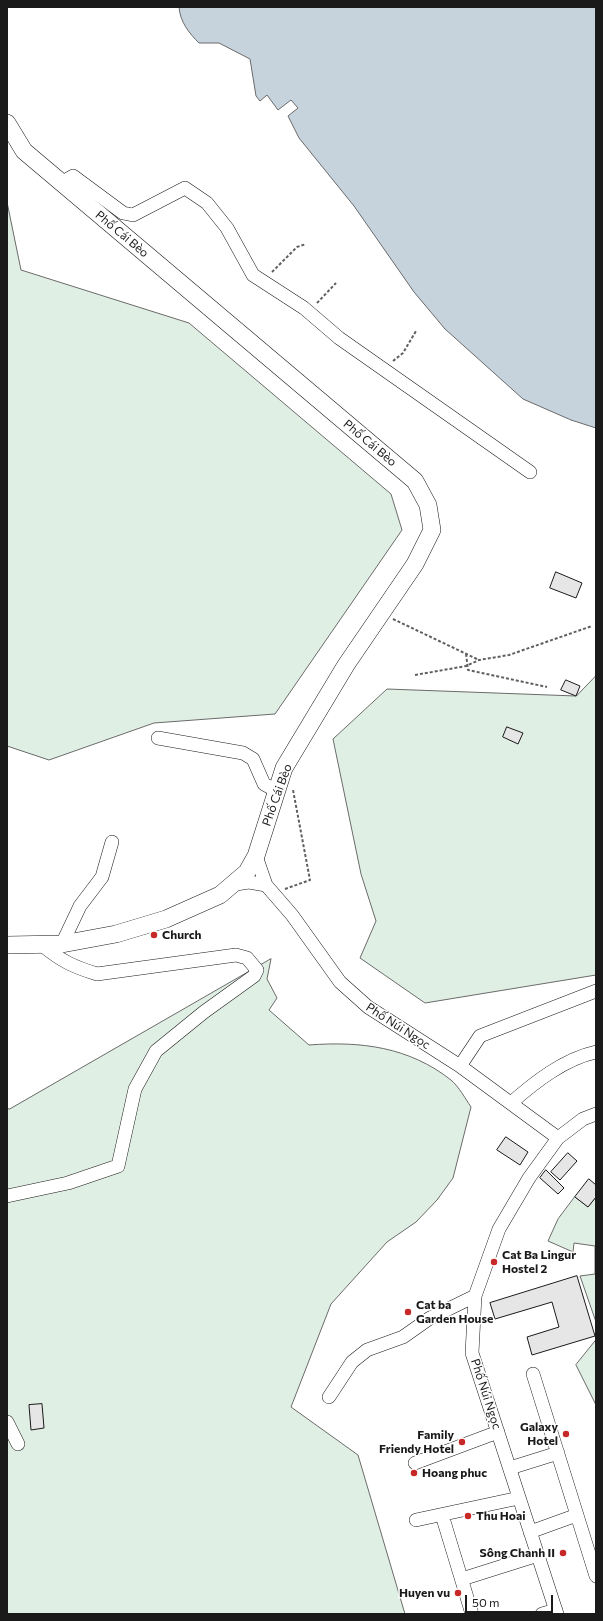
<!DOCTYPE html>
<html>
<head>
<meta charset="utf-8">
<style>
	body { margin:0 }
	#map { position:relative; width:603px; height:1621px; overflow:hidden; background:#fff; font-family:Commissioner,sans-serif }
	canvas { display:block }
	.frame { position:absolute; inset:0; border:8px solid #1a1a1a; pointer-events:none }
	.scale { position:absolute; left:465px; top:1595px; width:88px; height:18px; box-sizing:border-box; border:2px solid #1a1a1a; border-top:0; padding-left:5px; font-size:12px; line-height:14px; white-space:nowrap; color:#1a1a1a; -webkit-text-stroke:3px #fff; paint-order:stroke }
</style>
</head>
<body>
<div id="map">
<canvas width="603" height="1621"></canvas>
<div class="frame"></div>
<div class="scale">50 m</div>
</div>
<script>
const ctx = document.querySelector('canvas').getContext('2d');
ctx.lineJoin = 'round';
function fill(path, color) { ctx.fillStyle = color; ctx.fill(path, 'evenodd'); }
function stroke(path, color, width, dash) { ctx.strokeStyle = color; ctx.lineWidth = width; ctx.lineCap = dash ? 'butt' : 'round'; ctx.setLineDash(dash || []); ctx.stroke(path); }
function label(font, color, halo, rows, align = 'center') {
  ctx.font = font + ' Commissioner,sans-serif'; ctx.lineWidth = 3; ctx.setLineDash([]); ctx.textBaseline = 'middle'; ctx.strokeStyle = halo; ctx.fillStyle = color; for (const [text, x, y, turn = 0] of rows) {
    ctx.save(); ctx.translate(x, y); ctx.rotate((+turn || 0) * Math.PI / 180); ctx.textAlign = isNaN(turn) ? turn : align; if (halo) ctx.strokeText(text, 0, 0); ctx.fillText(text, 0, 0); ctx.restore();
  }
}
const green = new Path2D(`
	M 7,202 L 21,270 L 189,323 L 391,494 L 402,530 L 275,714 L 154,723 L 49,760 L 7,746 Z
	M 596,676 L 596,975 L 425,1003 L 360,958 L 376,921 L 361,874 L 333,739 L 387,689 L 576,696 Z
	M 271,959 L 267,979 L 277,998 L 269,1010 L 309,1045 C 361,1041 409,1047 451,1080 C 459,1087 465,1098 471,1107 L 453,1178 L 437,1200 L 416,1222 L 387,1242 L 331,1304 L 291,1407 L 358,1455 L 405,1614 L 7,1614 L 7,1108 L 9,1109 Z
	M 575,1197 L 588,1207 L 596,1197 L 596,1322 L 580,1276 L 595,1274 L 595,1246 L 574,1243 L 573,1252 L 548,1241 L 558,1219 Z
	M 596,1340 L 596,1405 L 576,1365 Z`);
fill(green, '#e0efe3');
stroke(green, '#6a6a6a', 1);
const water = new Path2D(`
	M 179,7 L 596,7 L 596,428 L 571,420 L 523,399 L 445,329 L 414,292 L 354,206 L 299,138 L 288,116 L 298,108 L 291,100 L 278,110 L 267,95 L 260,101 L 256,96 L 250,59 L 219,43 L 199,43 C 189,33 180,22 179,7 Z`);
fill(water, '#c6d2dc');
stroke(water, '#6a6a6a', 1);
const building = new Path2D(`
	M 556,572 L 582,583 L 576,598 L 550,588 Z
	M 566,680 L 580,686 L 576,696 L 561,690 Z
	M 507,727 L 523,733 L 518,744 L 503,737 Z
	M 506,1137 L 528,1152 L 520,1165 L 497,1150 Z
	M 568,1153 L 577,1161 L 560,1180 L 551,1172 Z
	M 546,1170 L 564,1188 L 558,1194 L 540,1178 Z
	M 589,1179 L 596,1185 L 596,1197 L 588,1207 L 575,1197 Z
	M 577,1276 L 595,1336 L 532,1355 L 527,1337 L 559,1327 L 552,1302 L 495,1319 L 490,1303 Z
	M 42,1404 L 44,1428 L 31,1430 L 29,1405 Z`);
fill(building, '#e6e6e6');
stroke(building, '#1a1a1a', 1);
const minor = new Path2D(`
	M 61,183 L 73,176 L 123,213 L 133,215 L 185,188 L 207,203 L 227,228 L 253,275 L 304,308 L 339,338 L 530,472
	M 158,738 L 243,753 L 253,759 L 264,784 L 277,791
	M 256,856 L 266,885 L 292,915 L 340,982 L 368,1007 L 460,1066 L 558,1138
	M 236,884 L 249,882 L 266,885
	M 62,944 L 80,906 L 102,877 L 112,842
	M 460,1066 L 480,1036 L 596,991
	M 511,1103 C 535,1082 564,1059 596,1052
	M 7,1196 L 68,1183 L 118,1166 L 135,1089 L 156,1051 L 204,1012 L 254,976 L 257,970 L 247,958 L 236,955 L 97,974 C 74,967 61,961 42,945
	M 533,1374 L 596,1576
	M 329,1397 L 352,1362 L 367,1350 L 403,1337 L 430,1318 L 475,1296
	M 7,1422 L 18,1444
	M 415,1463 L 498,1432
	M 510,1468 L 558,1453
	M 442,1515 L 472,1614
	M 416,1520 L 519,1498
	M 530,1532 L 577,1515
	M 462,1579 L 538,1555
	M 542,1614 L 556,1610
	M 557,1614 L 472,1353 L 475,1296 L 499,1229 L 529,1178 L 558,1138 L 583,1119 L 596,1114`);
const major = new Path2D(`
	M 7,123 L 24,151 L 415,481 L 428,505 L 432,530 L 415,564 L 346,665 L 284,768 L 256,856 L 247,872 L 220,895 L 166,919 L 116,934 L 62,944 L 7,945`);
stroke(minor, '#1a1a1a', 14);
stroke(major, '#1a1a1a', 18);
stroke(new Path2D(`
	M 272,272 L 297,247 L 306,244
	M 317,303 L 336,283
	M 393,361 L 403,353 L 416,331
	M 393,619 L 479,660
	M 466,654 L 468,670 L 547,687
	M 415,675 L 466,666 L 479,660 L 509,655 L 592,626
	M 285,889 L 310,880 L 293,790`), '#5f5f5f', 2, [3, 2]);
stroke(minor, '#fff', 13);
stroke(major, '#fff', 17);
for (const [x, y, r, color] of [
	[154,935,4,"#c62828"],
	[494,1262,4,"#c62828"],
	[408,1312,4,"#c62828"],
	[566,1434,4,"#c62828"],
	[462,1442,4,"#c62828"],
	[414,1473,4,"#c62828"],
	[468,1516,4,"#c62828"],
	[563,1553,4,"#c62828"],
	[458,1593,4,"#c62828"]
]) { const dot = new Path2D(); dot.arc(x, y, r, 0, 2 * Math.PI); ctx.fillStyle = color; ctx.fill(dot); stroke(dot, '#fff', 1.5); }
label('12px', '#1a1a1a', '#fff', [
	["Phố Cái Bèo",122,234,40],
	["Phố Cái Bèo",370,443,40],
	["Phố Cái Bèo",277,795,-70],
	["Phố Núi Ngọc",398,1026,33],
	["Phố Núi Ngọc",486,1394,72]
]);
label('bold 12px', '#1a1a1a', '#fff', [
	["Church",162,935],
	["Cat Ba Lingur",502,1255],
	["Hostel 2",502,1269],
	["Cat ba",416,1305],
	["Garden House",416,1319],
	["Galaxy",558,1427,"right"],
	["Hotel",558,1441,"right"],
	["Family",454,1435,"right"],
	["Friendy Hotel",454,1449,"right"],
	["Hoang phuc",422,1473],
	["Thu Hoai",476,1516],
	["Sông Chanh II",555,1553,"right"],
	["Huyen vu",450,1593,"right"]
], 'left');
</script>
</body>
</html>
